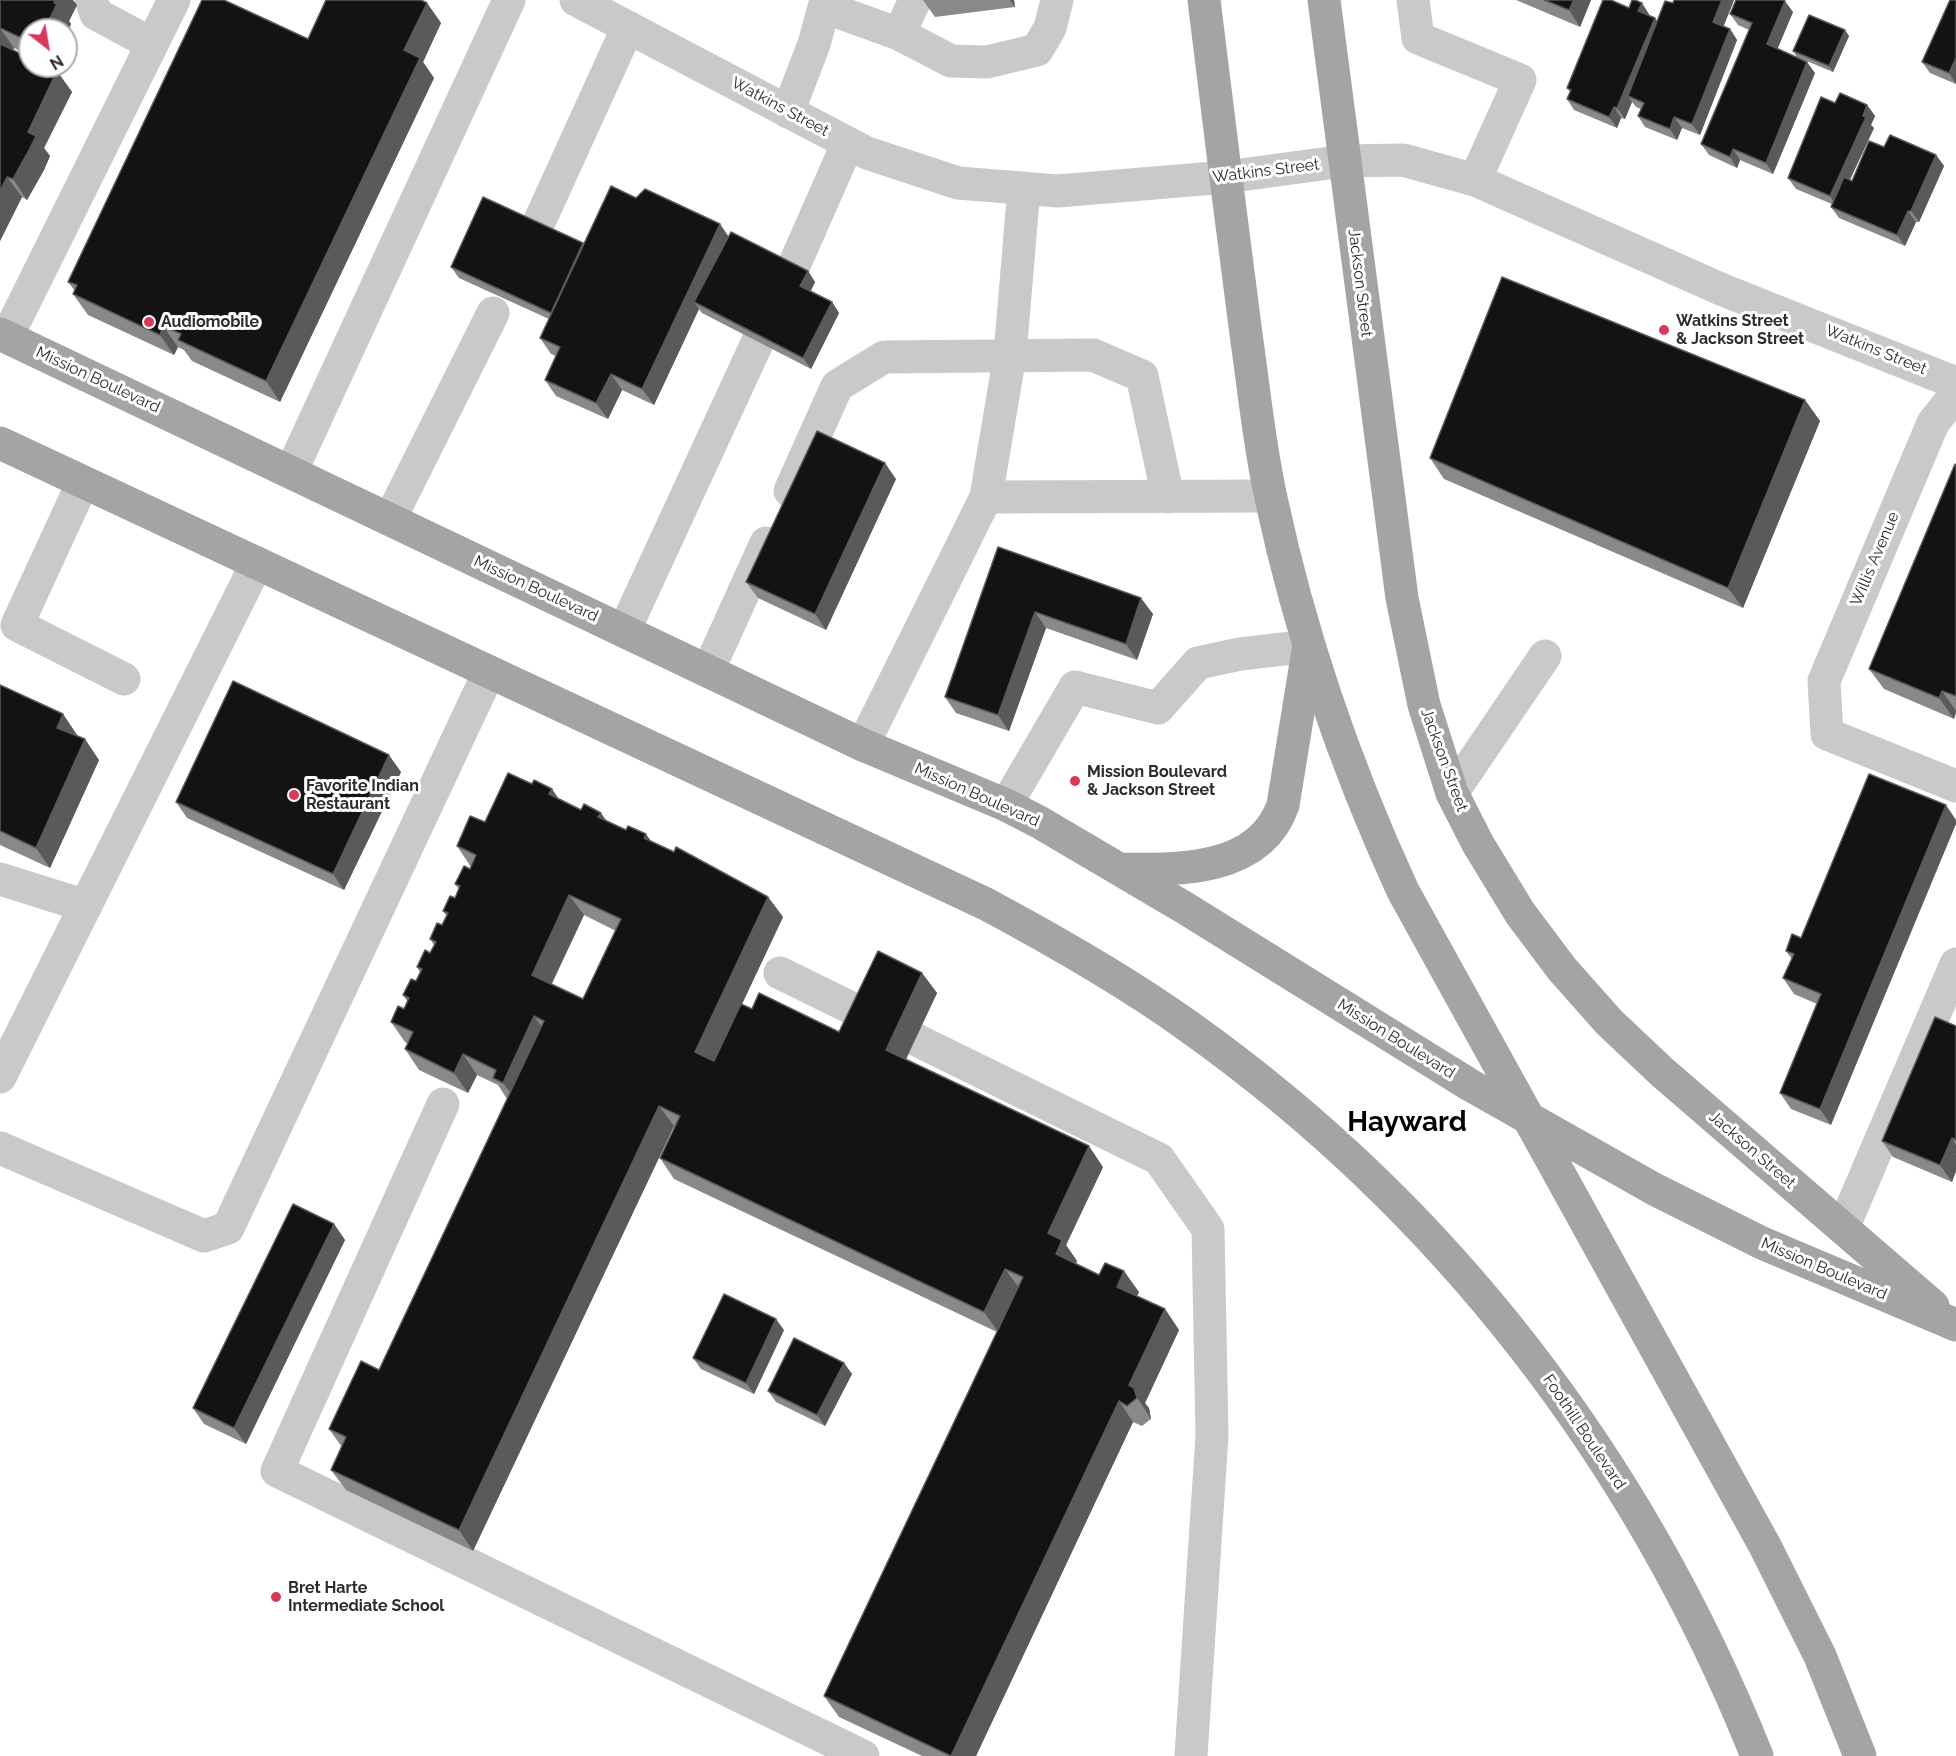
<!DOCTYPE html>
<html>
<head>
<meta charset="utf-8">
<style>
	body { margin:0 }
	#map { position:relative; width:1956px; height:1756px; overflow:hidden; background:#fff; font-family:Raleway,sans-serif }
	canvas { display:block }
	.north { position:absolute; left:18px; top:18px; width:60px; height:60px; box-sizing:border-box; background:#fff; border:2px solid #ababab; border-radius:50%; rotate:149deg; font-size:16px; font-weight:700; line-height:24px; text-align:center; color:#2c2c2c }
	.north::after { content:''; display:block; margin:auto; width:21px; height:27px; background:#d8395a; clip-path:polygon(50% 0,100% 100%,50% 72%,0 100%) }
</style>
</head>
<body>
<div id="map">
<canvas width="1956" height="1756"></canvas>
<div class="north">N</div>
</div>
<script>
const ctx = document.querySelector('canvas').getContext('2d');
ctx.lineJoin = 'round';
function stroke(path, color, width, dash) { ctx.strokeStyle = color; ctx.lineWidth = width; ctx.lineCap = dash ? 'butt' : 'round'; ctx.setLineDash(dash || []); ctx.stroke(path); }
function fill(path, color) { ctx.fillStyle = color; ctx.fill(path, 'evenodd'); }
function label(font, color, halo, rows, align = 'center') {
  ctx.font = font + ' Raleway,sans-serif'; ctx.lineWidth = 6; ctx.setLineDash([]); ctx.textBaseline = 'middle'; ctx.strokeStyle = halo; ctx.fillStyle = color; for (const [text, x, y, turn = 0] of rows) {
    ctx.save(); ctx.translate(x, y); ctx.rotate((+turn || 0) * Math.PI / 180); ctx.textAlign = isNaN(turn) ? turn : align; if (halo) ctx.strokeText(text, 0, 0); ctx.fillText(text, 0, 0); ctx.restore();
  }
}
stroke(new Path2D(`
	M 91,0 L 96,14 L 152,44
	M 576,0 L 867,153 L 958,183 L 1058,191 L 1226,177 L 1344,161 L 1403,160 L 1475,180 L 1723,290 L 1956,383
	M 1413,0 L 1418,38 L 1520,80 L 1475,180
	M 824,7 L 899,34 L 951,61 L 987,62 L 1037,50 L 1050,28 L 1057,0
	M 899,34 L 915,0
	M 788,112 L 814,44 L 826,0
	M 541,218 L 628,27
	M 792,270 L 848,143
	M 7,337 L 174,0
	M 1956,394 L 1933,423 L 1824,681 L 1827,734 L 1956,786
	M 291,472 L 509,0
	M 83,482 L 17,625 L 124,679
	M 790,491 L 837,386 L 884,357 L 1093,355 L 1142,376 L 1168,497
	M 986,497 L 1010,355 L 1024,188
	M 390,519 L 493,313
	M 624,631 L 758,341
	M 708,671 L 766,543
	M 863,745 L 986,497 L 1270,496
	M 1452,793 L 1545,656
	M 1006,805 L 1075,687 L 1158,708 L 1198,663 L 1240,654 L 1309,646
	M 0,879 L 86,906
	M 780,973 L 1159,1159 L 1208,1229 L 1212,1435 L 1191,1756
	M 0,1077 L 257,563
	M 443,1104 L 277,1471 L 863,1756
	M 0,1148 L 204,1236 L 228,1228 L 489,672
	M 1843,1228 L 1956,964`), '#c9c9c9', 33);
stroke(new Path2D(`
	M 1204,0 C 1218,111 1231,223 1246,334 C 1254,389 1259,444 1271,498 C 1300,634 1345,765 1403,891 L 1765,1546 L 1820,1656 L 1860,1756
	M 1324,0 L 1402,598 L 1424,705 L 1452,793 L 1478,844 L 1520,913 L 1562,969 L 1609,1022 L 1662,1072 L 1933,1306
	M 0,334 L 863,745 L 1006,805 L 1039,822 L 1185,908 L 1470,1085 L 1654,1189 L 1762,1243 L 1956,1325
	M 0,443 L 986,904 C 1055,941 1124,980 1188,1026 C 1447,1210 1639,1461 1757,1756
	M 1119,869 C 1178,870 1260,872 1283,805 L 1308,651`), '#a4a4a4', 33);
fill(new Path2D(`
	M 0,0 L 77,5 L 69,21 L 71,24 L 66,35 L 66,30 L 30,30 L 30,56 L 14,48 L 13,50 L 57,71 L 72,92 L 44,148 L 50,156 L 44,170 L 27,200 L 22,197 L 0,241 Z
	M 923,0 L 1014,0 L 1015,7 L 935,17 Z
	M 1516,0 L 1591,0 L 1580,27 Z
	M 1674,0 L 1734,0 L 1723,26 L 1730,29 L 1737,40 L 1700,135 L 1682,128 L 1677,140 L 1645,127 L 1638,116 L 1641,109 L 1636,107 L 1632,102 L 1625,119 L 1621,118 L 1617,128 L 1574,110 L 1567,99 L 1570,92 L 1567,88 L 1629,8 L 1649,14 L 1649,15 L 1657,21 L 1673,3 Z
	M 1956,0 L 1956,84 L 1930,73 L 1922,62 Z
	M 427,3 L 441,23 L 423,62 L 434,78 L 280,402 L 192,361 L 184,350 L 178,347 L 174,355 L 88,315 L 73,294 L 75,291 L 68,282 L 308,39 Z
	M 1793,12 L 1777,49 L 1815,73 L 1773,174 L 1740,160 L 1737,168 L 1709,155 L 1701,144 L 1749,30 L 1738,25 L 1730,14 Z
	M 1849,36 L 1833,72 L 1797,57 L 1793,51 Z
	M 1867,105 L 1875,116 L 1871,125 L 1874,128 L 1850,180 L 1852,181 L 1884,147 L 1936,155 L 1944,166 L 1919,222 L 1916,222 L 1905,246 L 1839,218 L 1831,207 L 1832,204 L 1796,189 L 1788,178 Z
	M 636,198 L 808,271 L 815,282 L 810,292 L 832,302 L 839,313 L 811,369 L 702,313 L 699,309 L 654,405 L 622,390 L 608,419 L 556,396 L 545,380 L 556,356 L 551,354 L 540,338 L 549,319 L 459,278 L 451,267 L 584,244 Z
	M 1805,400 L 1820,421 L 1743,608 L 1444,479 L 1430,458 Z
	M 1956,465 L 1956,713 L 1954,719 L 1884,689 L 1869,669 Z
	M 896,479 L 826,630 L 758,598 L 746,582 Z
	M 998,547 L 1153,614 L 1137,660 L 1046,628 L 1009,731 L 956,713 L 945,697 Z
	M 0,685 L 63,714 L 77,735 L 77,736 L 99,760 L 50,868 L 0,845 Z
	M 401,772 L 344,890 L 187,818 L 176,802 Z
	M 1869,774 L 1831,1125 L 1791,1109 L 1780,1093 L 1817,1004 L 1794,994 L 1783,978 L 1792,959 L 1786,951 L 1801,938 Z
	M 559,799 L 768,897 L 783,917 L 742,1004 L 752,1009 L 839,1032 L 922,973 L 937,993 L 906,1060 L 1103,1167 L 1066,1245 L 1077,1261 L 1075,1264 L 1139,1292 L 1137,1296 L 1165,1309 L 1179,1330 L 1145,1403 L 1149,1408 L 1151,1419 L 1142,1426 L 1133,1422 L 976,1756 L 922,1756 L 839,1717 L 824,1696 L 997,1332 L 674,1179 L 660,1158 L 675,1127 L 674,1126 L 473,1551 L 346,1490 L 331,1470 L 342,1447 L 329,1429 L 379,1370 L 507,1099 L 498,1085 L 477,1075 L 468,1093 L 419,1070 L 405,1049 L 408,1044 L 405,1042 L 391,1022 L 404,1009 L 407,1001 L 403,995 L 416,981 L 420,972 L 417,967 L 430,953 L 434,945 L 430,939 L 442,925 L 447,916 L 443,911 L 455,898 L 459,889 L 455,884 L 470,869 L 471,867 L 457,846 L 485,822 ZM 584,915 L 616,931 L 583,999 L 552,984 Z
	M 1956,1026 L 1956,1171 L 1952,1182 L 1893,1157 L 1882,1141 Z
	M 334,1224 L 345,1240 L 246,1444 L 204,1424 L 193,1408 Z
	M 784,1330 L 754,1394 L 701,1369 L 693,1358 Z
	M 844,1363 L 852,1374 L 825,1426 L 776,1402 L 768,1391 Z`), '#898989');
fill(new Path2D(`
	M 55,0 L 73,0 L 77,5 L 69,21 L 71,24 L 66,35 L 66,30 L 44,30 Z
	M 1010,0 L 1014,0 L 1015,7 Z
	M 1574,0 L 1591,0 L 1580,27 L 1569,10 Z
	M 1722,0 L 1734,0 L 1721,33 L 1713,22 Z
	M 1785,1 L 1793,12 L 1775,55 L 1767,44 Z
	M 427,3 L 441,23 L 423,62 L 434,78 L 280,402 L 266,381 L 404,50 Z
	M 1642,3 L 1649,14 L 1645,22 L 1638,11 Z
	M 1655,18 L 1663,29 L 1628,96 L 1632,102 L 1625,119 L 1617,108 Z
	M 0,28 L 14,48 L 8,61 L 0,50 Z
	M 1730,29 L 1737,40 L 1700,135 L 1692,124 Z
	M 1845,30 L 1849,36 L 1833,72 L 1829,66 Z
	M 1956,58 L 1956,84 L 1949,73 Z
	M 1807,62 L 1815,73 L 1773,174 L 1766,163 Z
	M 57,71 L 72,92 L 44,148 L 50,156 L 44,170 L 27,200 L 13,179 L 28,132 Z
	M 1867,105 L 1875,116 L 1871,125 L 1874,128 L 1837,207 L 1830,196 Z
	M 1614,107 L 1621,118 L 1617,128 L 1609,117 Z
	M 1674,117 L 1682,128 L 1677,140 L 1670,129 Z
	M 1733,149 L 1740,160 L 1737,168 L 1730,157 Z
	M 1936,155 L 1944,166 L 1919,222 L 1911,211 Z
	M 7,177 L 22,197 L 0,241 L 0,191 Z
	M 1908,211 L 1916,222 L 1905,246 L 1897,235 Z
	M 720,224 L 731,240 L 694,302 L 699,309 L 654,405 L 642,389 Z
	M 808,271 L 815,282 L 808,297 L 800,286 Z
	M 832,302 L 839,313 L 811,369 L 803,358 Z
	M 163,326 L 178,347 L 174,355 L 160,335 Z
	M 611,374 L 622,390 L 608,419 L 596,403 Z
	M 1805,400 L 1820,421 L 1743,608 L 1728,588 Z
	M 885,463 L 896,479 L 826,630 L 815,614 Z
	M 1141,598 L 1153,614 L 1137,660 L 1126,644 Z
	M 1035,612 L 1046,628 L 1009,731 L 998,715 Z
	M 1942,691 L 1956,711 L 1954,719 L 1939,698 Z
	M 63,714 L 77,735 L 72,749 L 57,728 Z
	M 85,739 L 99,760 L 50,868 L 36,848 Z
	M 389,755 L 401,772 L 344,890 L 333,874 Z
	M 552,789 L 566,809 L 549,794 Z
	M 1946,805 L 1956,820 L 1956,824 L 1831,1125 L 1820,1109 Z
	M 601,813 L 615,833 L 598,817 Z
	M 646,834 L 661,855 L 644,838 Z
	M 569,895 L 584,915 L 546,995 L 532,975 Z
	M 768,897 L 783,917 L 710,1072 L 695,1052 Z
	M 922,973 L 937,993 L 900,1071 L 886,1050 Z
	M 534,1016 L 549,1037 L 518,1103 L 503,1083 Z
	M 463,1054 L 477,1075 L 468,1093 L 454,1073 Z
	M 659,1106 L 674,1126 L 473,1551 L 459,1530 Z
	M 1952,1138 L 1956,1145 L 1956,1154 L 1955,1153 L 1956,1155 L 1956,1171 L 1952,1182 L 1940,1165 Z
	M 1089,1146 L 1103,1167 L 1066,1245 L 1077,1261 L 1070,1275 L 1056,1254 L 1048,1233 Z
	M 334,1224 L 345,1240 L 246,1444 L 234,1428 Z
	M 1005,1269 L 1020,1289 L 999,1333 L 984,1312 Z
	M 1124,1271 L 1139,1292 L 1132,1307 L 1117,1287 Z
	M 1165,1309 L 1179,1330 L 1145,1403 L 1149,1408 L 1151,1419 L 1129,1385 Z
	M 776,1319 L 784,1330 L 754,1394 L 746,1383 Z
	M 844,1363 L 852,1374 L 825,1426 L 817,1415 Z
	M 1119,1401 L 1133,1422 L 976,1756 L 951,1756 Z`), '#5a5a5a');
const building = new Path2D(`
	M 0,0 L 55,0 L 54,3 L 57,4 L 44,30 L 30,30 L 30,42 L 0,28 Z
	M 202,0 L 224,0 L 308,39 L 326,0 L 421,0 L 427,3 L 404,50 L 420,58 L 266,381 L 178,340 L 181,334 L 163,326 L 160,335 L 73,294 L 77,285 L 68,282 Z
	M 1544,0 L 1574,0 L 1569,10 Z
	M 1603,0 L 1611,0 L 1629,8 L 1632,0 L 1635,0 L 1642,3 L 1638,11 L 1655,18 L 1617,108 L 1614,107 L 1609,117 L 1567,99 L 1571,90 L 1567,88 Z
	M 1674,0 L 1722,0 L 1713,22 L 1730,29 L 1692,124 L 1674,117 L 1670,129 L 1638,116 L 1644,103 L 1628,96 L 1665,1 L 1673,3 Z
	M 1736,0 L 1783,0 L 1785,1 L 1767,44 L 1807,62 L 1766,163 L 1733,149 L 1730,157 L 1701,144 L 1752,23 L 1730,14 Z
	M 1950,0 L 1956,0 L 1956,58 L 1949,73 L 1922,62 Z
	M 1809,15 L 1845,30 L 1829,66 L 1793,51 Z
	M 0,44 L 30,58 L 30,66 L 47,66 L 57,71 L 28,132 L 36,136 L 29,150 L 13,179 L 7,177 L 0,191 Z
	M 1840,93 L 1867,105 L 1863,116 L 1866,117 L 1830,196 L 1788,178 L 1821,97 L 1835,103 Z
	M 1890,135 L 1936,155 L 1911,211 L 1908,211 L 1897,235 L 1831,207 L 1844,177 L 1852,181 L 1869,141 L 1884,147 Z
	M 611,186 L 636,198 L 645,189 L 720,224 L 642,389 L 611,374 L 596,403 L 545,380 L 560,347 L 540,338 Z
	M 483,197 L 583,243 L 551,313 L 451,267 Z
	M 731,232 L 808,271 L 800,286 L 832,302 L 803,358 L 694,302 Z
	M 1502,277 L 1805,400 L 1728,588 L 1430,458 Z
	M 817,431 L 885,463 L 815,614 L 746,582 Z
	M 1955,464 L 1956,465 L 1956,696 L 1942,691 L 1939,698 L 1869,669 Z
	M 998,547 L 1141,598 L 1126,644 L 1035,612 L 998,715 L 945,697 Z
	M 233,681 L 389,755 L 333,874 L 176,802 Z
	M 0,685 L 63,714 L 57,728 L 85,739 L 36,848 L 0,831 Z
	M 508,773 L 532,784 L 534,780 L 552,789 L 549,794 L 581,810 L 584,804 L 601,813 L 598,817 L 626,830 L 628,826 L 646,834 L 644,838 L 674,852 L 676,847 L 768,897 L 695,1052 L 714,1061 L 741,1004 L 752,1009 L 759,993 L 839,1032 L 878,951 L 922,973 L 886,1050 L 1089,1146 L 1048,1233 L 1062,1240 L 1056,1254 L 1099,1275 L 1105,1263 L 1124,1271 L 1117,1287 L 1165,1309 L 1129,1385 L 1134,1388 L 1137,1398 L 1127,1406 L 1119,1401 L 951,1756 L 824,1696 L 1023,1277 L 1005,1269 L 984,1312 L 660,1158 L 680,1116 L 659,1106 L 459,1530 L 331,1470 L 346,1437 L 329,1429 L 361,1361 L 379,1370 L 544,1021 L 534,1016 L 503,1083 L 493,1078 L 496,1070 L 463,1054 L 454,1073 L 405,1049 L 413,1032 L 391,1022 L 398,1006 L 404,1009 L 409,998 L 403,995 L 411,979 L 416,981 L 422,969 L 417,967 L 425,950 L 430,953 L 436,942 L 430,939 L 437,923 L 442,925 L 448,913 L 443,911 L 450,896 L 455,898 L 460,886 L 455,884 L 464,866 L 470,869 L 476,855 L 457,846 L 470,816 L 485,822 ZM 569,895 L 621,919 L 583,999 L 532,975 Z
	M 1869,774 L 1946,805 L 1820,1109 L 1780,1093 L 1821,994 L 1783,978 L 1794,954 L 1786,951 L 1792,934 L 1801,938 Z
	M 1935,1017 L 1956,1026 L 1956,1140 L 1952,1138 L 1940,1165 L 1882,1141 Z
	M 293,1204 L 334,1224 L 234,1428 L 193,1408 Z
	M 724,1294 L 776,1319 L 746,1383 L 693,1358 Z
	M 794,1338 L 844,1363 L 817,1415 L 768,1391 Z`);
fill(building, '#131313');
stroke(building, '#5a5a5a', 1.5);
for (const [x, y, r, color] of [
	[149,322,6,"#d8395a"],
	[1664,330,6,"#d8395a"],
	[1075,781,6,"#d8395a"],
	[294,795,6,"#d8395a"],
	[276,1597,6,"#d8395a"]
]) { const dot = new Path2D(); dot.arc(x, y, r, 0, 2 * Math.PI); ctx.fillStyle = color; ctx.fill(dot); stroke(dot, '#fff', 2); }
label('16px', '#2c2c2c', '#fff', [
	["Watkins Street",780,107,28],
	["Watkins Street",1266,171,-7],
	["Jackson Street",1360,283,83],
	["Watkins Street",1876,350,22],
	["Mission Boulevard",98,380,25],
	["Willis Avenue",1875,559,-67],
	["Mission Boulevard",536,589,25],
	["Jackson Street",1444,760,70],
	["Mission Boulevard",977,795,24],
	["Mission Boulevard",1396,1039,32],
	["Jackson Street",1752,1150,41],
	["Mission Boulevard",1824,1269,23],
	["Foothill Boulevard",1584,1432,56]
]);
label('bold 16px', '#2c2c2c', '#fff', [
	["Watkins Street",1676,321],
	["& Jackson Street",1676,339],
	["Audiomobile",161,322],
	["Mission Boulevard",1087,772],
	["& Jackson Street",1087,790],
	["Favorite Indian",306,786],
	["Restaurant",306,804],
	["Bret Harte",288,1588],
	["Intermediate School",288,1606]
], 'left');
label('bold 28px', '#000', '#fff', [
	["Hayward",1407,1123]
]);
</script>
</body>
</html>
